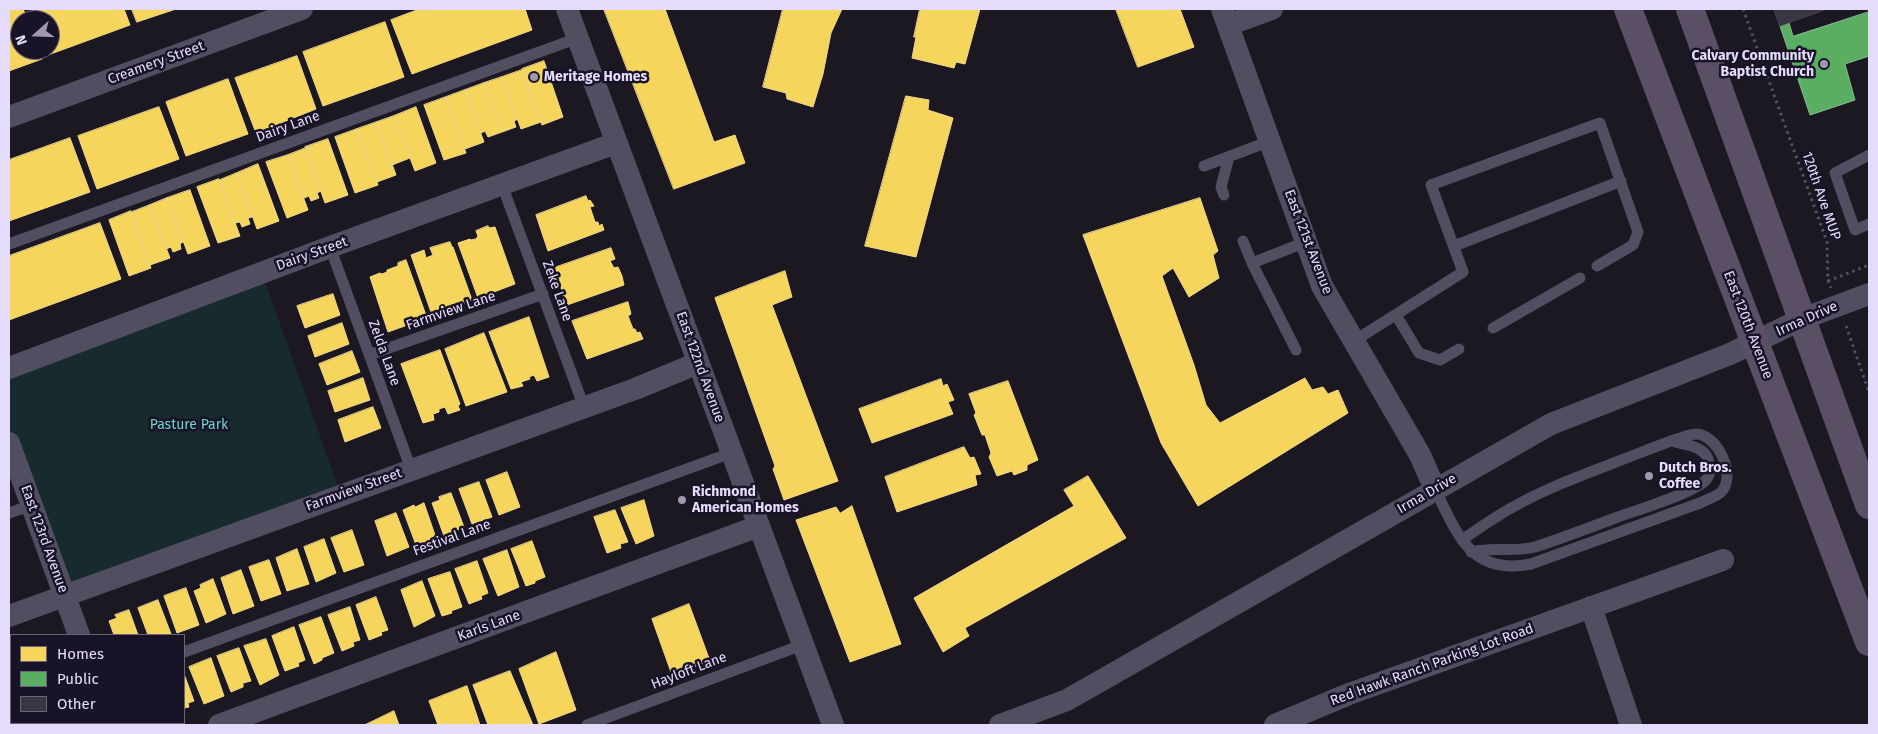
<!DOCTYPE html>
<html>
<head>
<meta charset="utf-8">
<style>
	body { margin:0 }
	#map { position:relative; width:1878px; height:734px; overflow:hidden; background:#1b1822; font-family:"Fira Sans",sans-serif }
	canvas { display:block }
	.frame { position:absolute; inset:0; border:10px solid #e5dcfb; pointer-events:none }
	.legend { position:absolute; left:10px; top:634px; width:175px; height:90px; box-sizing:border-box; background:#191327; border:1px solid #6b637c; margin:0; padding:6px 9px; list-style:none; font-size:15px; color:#e5dcfb }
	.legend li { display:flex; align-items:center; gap:10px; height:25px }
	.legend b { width:25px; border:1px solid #6b637c }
	.north { position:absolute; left:10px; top:10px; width:50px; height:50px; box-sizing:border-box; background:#191327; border:1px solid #6b637c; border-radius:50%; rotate:250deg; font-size:14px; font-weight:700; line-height:20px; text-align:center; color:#e5dcfb }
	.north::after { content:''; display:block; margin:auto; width:18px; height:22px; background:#9e97af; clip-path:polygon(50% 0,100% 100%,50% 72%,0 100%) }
</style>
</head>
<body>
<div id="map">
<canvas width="1878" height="734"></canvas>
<div class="frame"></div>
<ul class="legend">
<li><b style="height:14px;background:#f6d55c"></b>Homes</li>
<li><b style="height:14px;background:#5aae61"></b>Public</li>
<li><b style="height:14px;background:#3b3643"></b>Other</li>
</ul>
<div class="north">N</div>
</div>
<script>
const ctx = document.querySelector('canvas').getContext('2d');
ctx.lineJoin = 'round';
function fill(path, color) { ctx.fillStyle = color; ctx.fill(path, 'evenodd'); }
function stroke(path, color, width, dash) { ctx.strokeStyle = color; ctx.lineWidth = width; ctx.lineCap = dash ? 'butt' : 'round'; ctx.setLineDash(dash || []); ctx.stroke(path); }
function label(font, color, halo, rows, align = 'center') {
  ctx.font = font + ' "Fira Sans",sans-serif'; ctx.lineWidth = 5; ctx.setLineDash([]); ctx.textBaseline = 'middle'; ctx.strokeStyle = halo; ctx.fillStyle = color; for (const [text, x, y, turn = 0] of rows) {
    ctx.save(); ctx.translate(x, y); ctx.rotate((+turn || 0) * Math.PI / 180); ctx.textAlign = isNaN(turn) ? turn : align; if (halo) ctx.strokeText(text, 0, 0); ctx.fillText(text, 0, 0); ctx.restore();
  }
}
fill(new Path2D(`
	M 262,273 L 341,495 L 65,595 L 9,443 L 9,368 Z`), '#172a2e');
const homes = new Path2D(`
	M 9,9 L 23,9 L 28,20 L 20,20 L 20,50 L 38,50 L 42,59 L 9,71 Z
	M 31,9 L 124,9 L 130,25 L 48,55 L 46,50 L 50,50 L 50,20 L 35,20 Z
	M 132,9 L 176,9 L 137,22 Z
	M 420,9 L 525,9 L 532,30 L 412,74 L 391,20 Z
	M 604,9 L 665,9 L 714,142 L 735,135 L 745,163 L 674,189 Z
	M 783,9 L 842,9 L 831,33 L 823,74 L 813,107 L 787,99 L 786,93 L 763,87 Z
	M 920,9 L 980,9 L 965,64 L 956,62 L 954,68 L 912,58 L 916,37 L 914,37 Z
	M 1116,9 L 1180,9 L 1194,47 L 1138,67 Z
	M 385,22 L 404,77 L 323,106 L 303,52 Z
	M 297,56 L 316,109 L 256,133 L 235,78 Z
	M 544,61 L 563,117 L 542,125 L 522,69 Z
	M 522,70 L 541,122 L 521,129 L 502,77 Z
	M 502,77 L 518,119 L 514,121 L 516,127 L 502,132 L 484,83 Z
	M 228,79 L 248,134 L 186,156 L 166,102 Z
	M 484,83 L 502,132 L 488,137 L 485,131 L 481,133 L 465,90 Z
	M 465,90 L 484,142 L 465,149 L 446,97 Z
	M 906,96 L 929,100 L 928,110 L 953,118 L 916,257 L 865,246 Z
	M 446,97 L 466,153 L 444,160 L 424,105 Z
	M 159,107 L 179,159 L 97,189 L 78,136 Z
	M 416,107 L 436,163 L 415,171 L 394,116 Z
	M 394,116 L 410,158 L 392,165 L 377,122 Z
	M 377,122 L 396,175 L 377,182 L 357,129 Z
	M 357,129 L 378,185 L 355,193 L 335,137 Z
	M 70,138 L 90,192 L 9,221 L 9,160 Z
	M 328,139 L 348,195 L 325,203 L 305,147 Z
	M 306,148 L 321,191 L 317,193 L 319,198 L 311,201 L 309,196 L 304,198 L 288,155 Z
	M 288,155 L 308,210 L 287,218 L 266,162 Z
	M 258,164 L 279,221 L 257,229 L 237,173 Z
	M 237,173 L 252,217 L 248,218 L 250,224 L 242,227 L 240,222 L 235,223 L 220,180 Z
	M 219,179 L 240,236 L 218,243 L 197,187 Z
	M 190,190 L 210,246 L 188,254 L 167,198 Z
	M 586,196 L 588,201 L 590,200 L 594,206 L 590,207 L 595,222 L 598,222 L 599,226 L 602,224 L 604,230 L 548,251 L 536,215 Z
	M 167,198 L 183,242 L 180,244 L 181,249 L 173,252 L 171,247 L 166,249 L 150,205 Z
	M 1200,198 L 1218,251 L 1213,255 L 1219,278 L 1189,297 L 1173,268 L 1162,276 L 1194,365 L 1206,405 L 1220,423 L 1305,378 L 1312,390 L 1323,387 L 1328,394 L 1338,390 L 1348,413 L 1198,506 L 1161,443 L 1083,235 Z
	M 150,205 L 170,258 L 150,265 L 132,212 Z
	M 131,211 L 151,268 L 129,276 L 109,220 Z
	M 100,223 L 121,279 L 9,320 L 9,256 Z
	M 488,226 L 489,228 L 495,227 L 515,284 L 478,298 L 458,243 L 470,239 L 471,240 L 476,239 L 478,236 L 476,231 Z
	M 450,242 L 452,247 L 453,247 L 472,300 L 432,315 L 411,255 L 424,250 L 426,258 L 433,255 L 430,248 Z
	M 611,248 L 615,259 L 610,261 L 614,268 L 618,267 L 622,276 L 624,285 L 567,305 L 554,268 Z
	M 406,260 L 427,318 L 388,332 L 370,277 L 380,273 L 382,274 L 387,272 L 387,270 L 398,266 L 398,263 Z
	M 785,271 L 792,297 L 772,305 L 838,481 L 784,500 L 773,469 L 775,466 L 715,298 Z
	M 333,294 L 340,315 L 305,328 L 297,306 Z
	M 628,302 L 631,314 L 628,316 L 633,329 L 635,329 L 637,333 L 640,332 L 643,339 L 587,359 L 572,321 Z
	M 529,317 L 549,377 L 537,381 L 534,375 L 529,377 L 530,379 L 521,382 L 523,386 L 511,389 L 489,332 Z
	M 342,323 L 349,344 L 315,357 L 308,336 Z
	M 484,333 L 507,392 L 466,406 L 445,349 Z
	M 440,350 L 460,404 L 458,406 L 460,410 L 448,414 L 445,407 L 439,409 L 439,412 L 433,414 L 434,420 L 423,423 L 401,364 Z
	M 352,351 L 360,372 L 327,385 L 319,364 Z
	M 363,378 L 370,400 L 335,412 L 328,391 Z
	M 941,379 L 943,386 L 947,384 L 954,400 L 948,402 L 953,414 L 872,443 L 859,409 Z
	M 1008,381 L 1038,460 L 1027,465 L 1027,470 L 1014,475 L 1012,471 L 997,476 L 989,457 L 991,453 L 985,435 L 982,435 L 974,415 L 976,413 L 969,394 Z
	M 373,407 L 381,428 L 345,442 L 338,420 Z
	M 964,447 L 970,458 L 974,457 L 981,474 L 975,475 L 977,485 L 897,512 L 885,477 Z
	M 507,472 L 520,507 L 499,515 L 486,480 Z
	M 1088,476 L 1126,538 L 965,628 L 969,636 L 943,652 L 914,598 L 1074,506 L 1064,490 Z
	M 479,482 L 492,517 L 472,524 L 459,489 Z
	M 451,493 L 464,527 L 444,536 L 432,503 L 440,500 L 439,497 Z
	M 644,500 L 654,536 L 636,544 L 621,508 Z
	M 424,503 L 436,538 L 416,545 L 403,510 L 414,505 L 415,507 Z
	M 852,506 L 901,644 L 850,662 L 796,520 L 836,507 L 840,513 Z
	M 615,510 L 628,542 L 620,544 L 621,548 L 607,553 L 594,517 Z
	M 396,513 L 409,547 L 387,556 L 375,521 Z
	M 352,530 L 364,565 L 344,572 L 331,538 Z
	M 324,539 L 336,573 L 316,582 L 304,547 Z
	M 532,541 L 545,577 L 535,581 L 535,583 L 526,586 L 511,549 Z
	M 297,549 L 309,584 L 287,591 L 276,558 Z
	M 507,550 L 519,587 L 498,596 L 483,559 Z
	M 269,560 L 281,594 L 261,601 L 249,567 Z
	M 477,561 L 488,593 L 481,596 L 482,599 L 469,604 L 455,569 Z
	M 241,570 L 254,606 L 233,614 L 221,578 Z
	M 450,572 L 462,607 L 451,611 L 452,613 L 442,616 L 428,579 Z
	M 213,579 L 226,614 L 206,623 L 194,591 L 201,588 L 200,585 Z
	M 422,581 L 435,616 L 414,627 L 401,590 Z
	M 186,588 L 199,625 L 177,633 L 164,596 Z
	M 376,597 L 388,630 L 381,632 L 382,635 L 369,640 L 356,605 Z
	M 158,600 L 171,634 L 148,635 L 138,608 Z
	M 689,604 L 710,661 L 672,675 L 652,619 Z
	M 350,607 L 360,640 L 353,642 L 354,646 L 342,651 L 328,615 Z
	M 129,610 L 138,635 L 114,635 L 109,621 L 117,618 L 115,615 Z
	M 321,617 L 334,653 L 322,658 L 322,660 L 314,664 L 299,625 Z
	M 294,627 L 305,660 L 298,663 L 299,666 L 285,671 L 272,636 Z
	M 266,639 L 279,675 L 260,685 L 244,646 Z
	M 239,648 L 251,681 L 243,683 L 243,687 L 231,692 L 217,656 Z
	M 556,652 L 576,710 L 539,724 L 519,669 Z
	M 9,658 L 11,664 L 11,693 L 9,694 Z
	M 211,658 L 224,696 L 204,704 L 189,667 Z
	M 510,671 L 533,725 L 488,725 L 473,685 Z
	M 184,674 L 194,701 L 188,703 L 189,707 L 184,708 Z
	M 467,686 L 480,725 L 438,725 L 429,701 Z
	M 394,711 L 399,725 L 365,725 Z
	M 35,723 L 64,723 L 65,725 L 29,725 Z`);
fill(homes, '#f6d55c');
stroke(homes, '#f1d78c', 1);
const public = new Path2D(`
	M 1869,12 L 1869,56 L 1845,64 L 1855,100 L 1810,115 L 1780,26 L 1789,23 L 1793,36 Z`);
fill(public, '#5aae61');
stroke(public, '#84bc8f', 1);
const building = new Path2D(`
	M 1774,9 L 1827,9 L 1780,26 Z`);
fill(building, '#3b3643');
stroke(building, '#494354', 1);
stroke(new Path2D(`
	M 1743,9 L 1827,242 L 1828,281 L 1831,288
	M 1828,281 L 1869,265
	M 1846,326 L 1869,392`), '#4d5463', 3, [2.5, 4]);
stroke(new Path2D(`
	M 1869,155 L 1835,173 L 1855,230 L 1869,224
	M 1204,166 L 1270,141
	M 502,185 L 584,407
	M 1224,195 L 1221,187 L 1229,157
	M 1243,241 L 1252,263 L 1306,242
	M 9,244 L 578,38
	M 1454,246 L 1621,181
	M 330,247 L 411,469
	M 1252,263 L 1296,350
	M 1396,315 L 1419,353 L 1440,360 L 1459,349
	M 1493,328 L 1580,278
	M 1354,341 L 1463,272 L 1431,185 L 1600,123 L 1638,232 L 1633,245 L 1597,266
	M 369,355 L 543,294
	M 1435,489 C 1457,534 1471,576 1531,564 L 1700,503 C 1706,500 1715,497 1720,493 C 1738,478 1718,434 1696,434 C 1686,434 1653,448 1642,452 C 1599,469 1554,484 1513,507 C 1495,517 1479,528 1462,540
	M 9,513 L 32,505
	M 1471,552 C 1495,546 1512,553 1535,547 C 1563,538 1591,527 1618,517 C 1637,510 1694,493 1706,480 C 1710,475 1711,468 1709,462 C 1706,447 1688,445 1675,442
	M 184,652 L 731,453
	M 9,716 L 11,715
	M 587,725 L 802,645`), '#514e62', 11);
stroke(new Path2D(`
	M 567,9 L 833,725
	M 1222,9 L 1322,286 L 1420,455 L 1435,489
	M 1228,25 L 1272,9
	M 9,117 L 302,9
	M 9,368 L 330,247 L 616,143
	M 9,443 L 79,635
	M 1591,607 L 1631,725
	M 9,616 L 635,389 L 698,363
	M 110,723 L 111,725
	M 219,725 L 759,526
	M 1000,725 L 1067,700 L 1551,424 L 1730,354 L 1802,319 L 1869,294
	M 1275,725 L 1349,694 L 1723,560`), '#514e62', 22);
stroke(new Path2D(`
	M 1628,9 L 1869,642
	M 1690,9 L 1869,505`), '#5b4f66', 28);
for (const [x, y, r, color] of [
	[1824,64,5,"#9e97af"],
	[534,77,5,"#9e97af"],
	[1649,476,5,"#9e97af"],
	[682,500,5,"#9e97af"]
]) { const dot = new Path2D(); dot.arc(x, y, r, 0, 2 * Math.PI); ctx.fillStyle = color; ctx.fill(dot); stroke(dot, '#191327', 2); }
label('bold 14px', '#e5dcfb', '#191327', [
	["Calvary Community",1814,56,"right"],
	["Baptist Church",1814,72,"right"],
	["Meritage Homes",544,77],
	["Dutch Bros.",1659,468],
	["Coffee",1659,484],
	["Richmond",692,492],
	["American Homes",692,508]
], 'left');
label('14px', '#e5dcfb', '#191327', [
	["Creamery Street",156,63,-20],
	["Dairy Lane",288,127,-20],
	["120th Ave MUP",1821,196,71],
	["East 121st Avenue",1308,242,69],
	["Dairy Street",312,254,-20],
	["Zeke Lane",557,291,70],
	["Farmview Lane",451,311,-19],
	["Irma Drive",1807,319,-24],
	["East 120th Avenue",1748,325,69],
	["Zelda Lane",384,353,70],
	["East 122nd Avenue",700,367,70],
	["Farmview Street",354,490,-20],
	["Irma Drive",1427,494,-30],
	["Festival Lane",452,538,-20],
	["East 123rd Avenue",44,539,70],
	["Karls Lane",489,626,-20],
	["Red Hawk Ranch Parking Lot Road",1432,665,-20],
	["Hayloft Lane",689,671,-21]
]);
label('14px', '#6fd4cb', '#191327', [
	["Pasture Park",189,425]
]);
</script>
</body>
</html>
